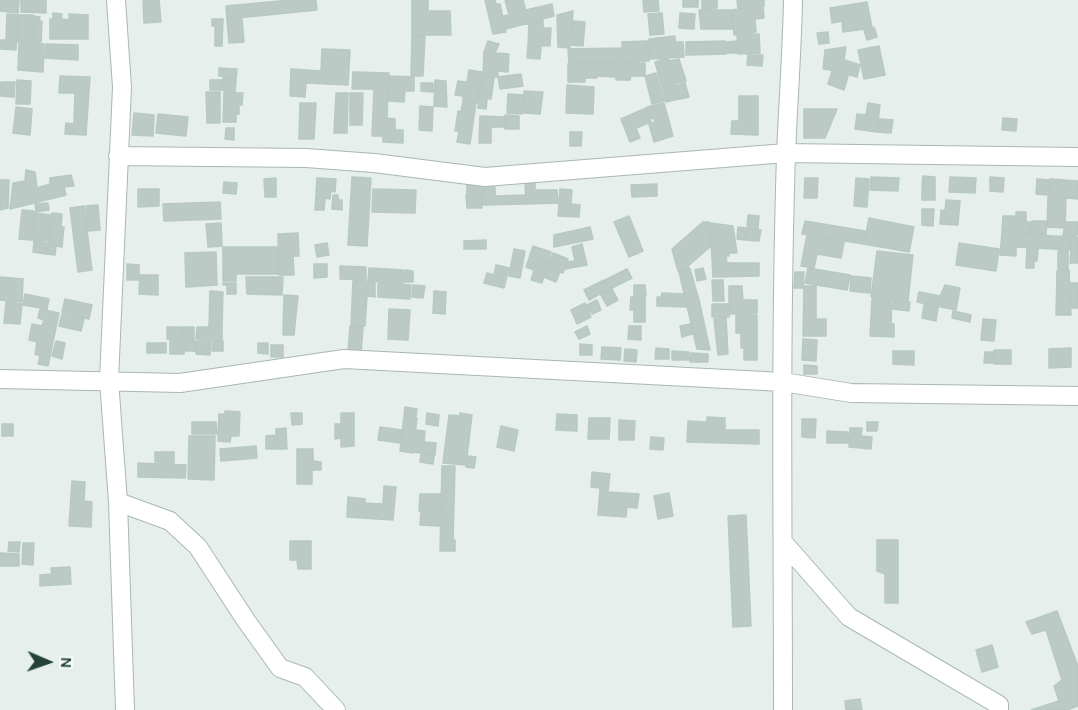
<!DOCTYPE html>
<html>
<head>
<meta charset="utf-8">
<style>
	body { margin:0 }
	#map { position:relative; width:1078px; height:710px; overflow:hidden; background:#e6efeb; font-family:Karla,sans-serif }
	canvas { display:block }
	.north { position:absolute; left:18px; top:632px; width:60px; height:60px; -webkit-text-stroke:4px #f7fbf9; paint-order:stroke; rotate:92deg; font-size:16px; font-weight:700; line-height:24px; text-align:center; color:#24423a }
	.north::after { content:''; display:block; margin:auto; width:21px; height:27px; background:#24423a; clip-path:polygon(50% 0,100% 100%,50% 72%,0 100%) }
</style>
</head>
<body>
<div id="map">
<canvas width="1078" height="710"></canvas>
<div class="north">N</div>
</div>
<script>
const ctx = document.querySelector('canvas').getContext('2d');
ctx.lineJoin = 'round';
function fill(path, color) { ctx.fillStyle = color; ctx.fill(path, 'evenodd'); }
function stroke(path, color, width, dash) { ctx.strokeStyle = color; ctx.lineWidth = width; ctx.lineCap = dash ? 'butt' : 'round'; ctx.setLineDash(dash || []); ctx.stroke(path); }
const building = new Path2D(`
	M 0,0 L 19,0 L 18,13 L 0,11 Z
	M 21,0 L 46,0 L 46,13 L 21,12 Z
	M 143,0 L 159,0 L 161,22 L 144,23 Z
	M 290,0 L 316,0 L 317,10 L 227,19 L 226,6 Z
	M 412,0 L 428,0 L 428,11 L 450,11 L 451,35 L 412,35 Z
	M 485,0 L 495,0 L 496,4 L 500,4 L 506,32 L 493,34 Z
	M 505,0 L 523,0 L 529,23 L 506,29 L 503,16 L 509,15 Z
	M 643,0 L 658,0 L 659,11 L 644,12 Z
	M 683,0 L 698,0 L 698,7 L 683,7 Z
	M 702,0 L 717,0 L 717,8 L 702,9 Z
	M 737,0 L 764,0 L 764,6 L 738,9 Z
	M 867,2 L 872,28 L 843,32 L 842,21 L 832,23 L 830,8 Z
	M 552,4 L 554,16 L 529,22 L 526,10 Z
	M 763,6 L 764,18 L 755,19 L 756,32 L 734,35 L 732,10 Z
	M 699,10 L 731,10 L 733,29 L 701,29 Z
	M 573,11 L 570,48 L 558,47 L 557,15 Z
	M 53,13 L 62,14 L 61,19 L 69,20 L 69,14 L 88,15 L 88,39 L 50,39 L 50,19 L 53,19 Z
	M 662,13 L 664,34 L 650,35 L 648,14 Z
	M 680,13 L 695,14 L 694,29 L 679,28 Z
	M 7,14 L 18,15 L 16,50 L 0,49 L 0,40 L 6,40 Z
	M 19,15 L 33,15 L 32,42 L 18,42 Z
	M 34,16 L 40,17 L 39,21 L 42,21 L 41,42 L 33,42 Z
	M 212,19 L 223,19 L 222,46 L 215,46 L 215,26 L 212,26 Z
	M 242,19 L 244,42 L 229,43 L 227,20 Z
	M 543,20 L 543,28 L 551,28 L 550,46 L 528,45 L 529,23 Z
	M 573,21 L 585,22 L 583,46 L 570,45 Z
	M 874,27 L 877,37 L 867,40 L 864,30 Z
	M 828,32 L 829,43 L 819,44 L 817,33 Z
	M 759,34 L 760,53 L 738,54 L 737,35 Z
	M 412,36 L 425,36 L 423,76 L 411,76 Z
	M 675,36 L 675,42 L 683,42 L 684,57 L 650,59 L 649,39 Z
	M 488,41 L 499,44 L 495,53 L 509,54 L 508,72 L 498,71 L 498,77 L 483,76 L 484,52 Z
	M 648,41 L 649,61 L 569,63 L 568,49 L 622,48 L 622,42 Z
	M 725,41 L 726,54 L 686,55 L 686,42 Z
	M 737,41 L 737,53 L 727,53 L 726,42 Z
	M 19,43 L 44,44 L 43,72 L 18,70 Z
	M 46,44 L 78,45 L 78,60 L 45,58 Z
	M 528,45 L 541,47 L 540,59 L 527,58 Z
	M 879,46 L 885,75 L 864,79 L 858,50 Z
	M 846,47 L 842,72 L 823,69 L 825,50 Z
	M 322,49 L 350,50 L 348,85 L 306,83 L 305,97 L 290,96 L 291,69 L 321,71 Z
	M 748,55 L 763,55 L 762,66 L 747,65 Z
	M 668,58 L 669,61 L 679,59 L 686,81 L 675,84 L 679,99 L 666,102 L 655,62 Z
	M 845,60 L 860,65 L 857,77 L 842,73 Z
	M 617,62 L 645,63 L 645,76 L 631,76 L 630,80 L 616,80 Z
	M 597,63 L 616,63 L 616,77 L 597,76 Z
	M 597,63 L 597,78 L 585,78 L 585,82 L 568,82 L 568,64 Z
	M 219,68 L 237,69 L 236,79 L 223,79 L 223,76 L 219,76 Z
	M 469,70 L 482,72 L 480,83 L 467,82 Z
	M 832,71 L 848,76 L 844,90 L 828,84 Z
	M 353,72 L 389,73 L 387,118 L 395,119 L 395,130 L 403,130 L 403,143 L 383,142 L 383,136 L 372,136 L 374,89 L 352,89 Z
	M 656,73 L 664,101 L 652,104 L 645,76 Z
	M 521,74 L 523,86 L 500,89 L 498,77 Z
	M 60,76 L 90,77 L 86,135 L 65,134 L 66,123 L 74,124 L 75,93 L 59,93 Z
	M 390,76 L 414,77 L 414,91 L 405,91 L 404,102 L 389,101 Z
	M 482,77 L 494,78 L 491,99 L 487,99 L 486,109 L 478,108 Z
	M 17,80 L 31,81 L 30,104 L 16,104 Z
	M 210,80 L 223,80 L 223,90 L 210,90 Z
	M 224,80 L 236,80 L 235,92 L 224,92 Z
	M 435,80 L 446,81 L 447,107 L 434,106 Z
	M 458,81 L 480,84 L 477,103 L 463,101 L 463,96 L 455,95 Z
	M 1,82 L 15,82 L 14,97 L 0,96 Z
	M 421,83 L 433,83 L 433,92 L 421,91 Z
	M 685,83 L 689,97 L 680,99 L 676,86 Z
	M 567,85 L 594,87 L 593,114 L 566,113 Z
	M 524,91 L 543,92 L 540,114 L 523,113 Z
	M 206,92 L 220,92 L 220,123 L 207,123 Z
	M 224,93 L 243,93 L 242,105 L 239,105 L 239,114 L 236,114 L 236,122 L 223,122 Z
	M 336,93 L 348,93 L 347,133 L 334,133 Z
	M 350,93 L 363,93 L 362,125 L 350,125 Z
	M 508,94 L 523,95 L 522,114 L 507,113 Z
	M 739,96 L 758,96 L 758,135 L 731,134 L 732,121 L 739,121 Z
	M 463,101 L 476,103 L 470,144 L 457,142 L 459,131 L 455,131 L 458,111 L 461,112 Z
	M 300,103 L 316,103 L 314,139 L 299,139 Z
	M 664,103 L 673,136 L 654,142 L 649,124 L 655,122 L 654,118 L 650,119 L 647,107 Z
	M 868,103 L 880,105 L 877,132 L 855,129 L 857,114 L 866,115 Z
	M 420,106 L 433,107 L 432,131 L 419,130 Z
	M 16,107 L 32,109 L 30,135 L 13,133 Z
	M 646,108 L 651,122 L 636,128 L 640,138 L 630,142 L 621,119 Z
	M 804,109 L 837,109 L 825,138 L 804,138 Z
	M 134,113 L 154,115 L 153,136 L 132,135 Z
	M 158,114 L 188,117 L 186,136 L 156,133 Z
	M 505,115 L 519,116 L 519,129 L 505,129 Z
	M 480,116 L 505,117 L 504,127 L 491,127 L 491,143 L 479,143 Z
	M 1003,118 L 1017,119 L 1016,131 L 1002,130 Z
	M 880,119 L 893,120 L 891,133 L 878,132 Z
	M 226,128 L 234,128 L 234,140 L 225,139 Z
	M 570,132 L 582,132 L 581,146 L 570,146 Z
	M 26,170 L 35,172 L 37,188 L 50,184 L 50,178 L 71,175 L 74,186 L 64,187 L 66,195 L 10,209 L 13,183 L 25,181 Z
	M 923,176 L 935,177 L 935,188 L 922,187 Z
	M 352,177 L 371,178 L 367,246 L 348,245 Z
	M 871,177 L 899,178 L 898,191 L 870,190 Z
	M 950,177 L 976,178 L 975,193 L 949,192 Z
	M 990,177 L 1004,178 L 1003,192 L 990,191 Z
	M 276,178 L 276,197 L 265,197 L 264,179 Z
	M 317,178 L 336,179 L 335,192 L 331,191 L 330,199 L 325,198 L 324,210 L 315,210 Z
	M 805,178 L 818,178 L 817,198 L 804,198 Z
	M 856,178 L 869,179 L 867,207 L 854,206 Z
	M 1037,179 L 1049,180 L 1048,195 L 1036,194 Z
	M 1050,179 L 1078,181 L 1078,199 L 1048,196 Z
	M 0,180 L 9,180 L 8,208 L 0,210 Z
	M 535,181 L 535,190 L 557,190 L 558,203 L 526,204 L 525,182 Z
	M 224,182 L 237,183 L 236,194 L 223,193 Z
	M 467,182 L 482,182 L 482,194 L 467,195 Z
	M 657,184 L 657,196 L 632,197 L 631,185 Z
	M 483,187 L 495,187 L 495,196 L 525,195 L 525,204 L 483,205 Z
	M 922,188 L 935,188 L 935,200 L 922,200 Z
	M 138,189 L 159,189 L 159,206 L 138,207 Z
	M 373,189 L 416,190 L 415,213 L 372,212 Z
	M 560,189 L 572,190 L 571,204 L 580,205 L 579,217 L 558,216 Z
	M 482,194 L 482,208 L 467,208 L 466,195 Z
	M 333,195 L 338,195 L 338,200 L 342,200 L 342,210 L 332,209 Z
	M 1048,197 L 1066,198 L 1065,228 L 1047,227 Z
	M 946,200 L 960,201 L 958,225 L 940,224 L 941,210 L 945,211 Z
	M 220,202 L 221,219 L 164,221 L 163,204 Z
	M 48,203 L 49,210 L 36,212 L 35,204 Z
	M 98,205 L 100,230 L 88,231 L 86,206 Z
	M 84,206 L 92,270 L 78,272 L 70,208 Z
	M 922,209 L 934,209 L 933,226 L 922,225 Z
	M 22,210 L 34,211 L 31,240 L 19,239 Z
	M 1016,212 L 1026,212 L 1026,222 L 1031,222 L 1031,233 L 1002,231 L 1003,216 L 1016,216 Z
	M 35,213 L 51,215 L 47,241 L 32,240 Z
	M 52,213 L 62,214 L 61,227 L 64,227 L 62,247 L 56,246 L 55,255 L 47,254 Z
	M 748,215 L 759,216 L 758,229 L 747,228 Z
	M 629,216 L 643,251 L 629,257 L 614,222 Z
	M 869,218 L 914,227 L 909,252 L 864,244 Z
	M 805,221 L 865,231 L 863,244 L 802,234 Z
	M 1032,221 L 1047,221 L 1046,234 L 1031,233 Z
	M 703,222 L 709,222 L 710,247 L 688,266 L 689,268 L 678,271 L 672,249 Z
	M 1065,222 L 1078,222 L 1077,236 L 1063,236 Z
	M 221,223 L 222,246 L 208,247 L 206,224 Z
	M 710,223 L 733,226 L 737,253 L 729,253 L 729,256 L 726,256 L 727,263 L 759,263 L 759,276 L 713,277 Z
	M 590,227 L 593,239 L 554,247 L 554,235 Z
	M 738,227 L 746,228 L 745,240 L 737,239 Z
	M 747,228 L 761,230 L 759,241 L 746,240 Z
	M 1002,232 L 1038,234 L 1037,248 L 1016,247 L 1016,256 L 1000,255 Z
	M 298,233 L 299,256 L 293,256 L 294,275 L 279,275 L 278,234 Z
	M 807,235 L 844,242 L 841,258 L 817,254 L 814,268 L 801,266 Z
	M 1038,235 L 1071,237 L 1070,250 L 1037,248 Z
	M 1072,237 L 1078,238 L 1078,263 L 1070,263 Z
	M 486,240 L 486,249 L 464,249 L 464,241 Z
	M 34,241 L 47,243 L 46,254 L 33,252 Z
	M 327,243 L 329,255 L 317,257 L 315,245 Z
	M 959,243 L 999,249 L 996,271 L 956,265 Z
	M 582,244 L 587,265 L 565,269 L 567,262 L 575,261 L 572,247 Z
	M 533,246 L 551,252 L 542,283 L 531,280 L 534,270 L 526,267 Z
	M 223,247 L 278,247 L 278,274 L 236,274 L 236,281 L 223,281 Z
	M 1027,248 L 1038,249 L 1037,261 L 1034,261 L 1034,268 L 1026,268 Z
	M 514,249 L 525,251 L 520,278 L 509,276 Z
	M 877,251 L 913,255 L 908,301 L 871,297 Z
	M 1058,251 L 1068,251 L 1068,270 L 1058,270 Z
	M 216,252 L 217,285 L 186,287 L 185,253 Z
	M 553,253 L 568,259 L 563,273 L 560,272 L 556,282 L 544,277 Z
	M 127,264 L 139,265 L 139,280 L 127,280 Z
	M 314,264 L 327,264 L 327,277 L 314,278 Z
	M 496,265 L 509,268 L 504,288 L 484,283 L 487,273 L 494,275 Z
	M 340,266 L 366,267 L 366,280 L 340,279 Z
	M 369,268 L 403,270 L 403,283 L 368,281 Z
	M 703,268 L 706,279 L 697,281 L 695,270 Z
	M 808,268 L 850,275 L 847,290 L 805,283 Z
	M 627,269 L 632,278 L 610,289 L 605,280 Z
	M 690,269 L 699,300 L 710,350 L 697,349 L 679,272 Z
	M 405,270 L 413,271 L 413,282 L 404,282 Z
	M 1069,270 L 1071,315 L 1056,315 L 1057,271 Z
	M 795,272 L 804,272 L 803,288 L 794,288 Z
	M 140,275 L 158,275 L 158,295 L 139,294 Z
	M 851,276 L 871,278 L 870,293 L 850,291 Z
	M 0,277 L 23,279 L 22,302 L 0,300 Z
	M 246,277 L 283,277 L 282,295 L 247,294 Z
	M 604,280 L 609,289 L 589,300 L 584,290 Z
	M 712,280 L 723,280 L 724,301 L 713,301 Z
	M 353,281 L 375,282 L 375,297 L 367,296 L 365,326 L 351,325 Z
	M 223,283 L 236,283 L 236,294 L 227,294 L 227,285 L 223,285 Z
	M 378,283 L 411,285 L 410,299 L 378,297 Z
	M 1070,283 L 1078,283 L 1078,308 L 1071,308 Z
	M 413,285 L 425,286 L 423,298 L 412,297 Z
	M 634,285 L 645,285 L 646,296 L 634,297 Z
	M 945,285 L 960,288 L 956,310 L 917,302 L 919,292 L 940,296 Z
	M 729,286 L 742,286 L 743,300 L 757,300 L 757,313 L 729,314 Z
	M 804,286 L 816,286 L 816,319 L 826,319 L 826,336 L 803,336 Z
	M 612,289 L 618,300 L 607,306 L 601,295 Z
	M 210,291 L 223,292 L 222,325 L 209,325 Z
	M 434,291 L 446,292 L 445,314 L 433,313 Z
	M 662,293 L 684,294 L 686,307 L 657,306 L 657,297 L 661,297 Z
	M 25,294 L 49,299 L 47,309 L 23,305 Z
	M 284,295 L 298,296 L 294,335 L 283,335 Z
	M 631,297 L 645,297 L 645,322 L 634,322 L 634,310 L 630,310 Z
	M 65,299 L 92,305 L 89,319 L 62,312 Z
	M 872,299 L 892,300 L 891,324 L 894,324 L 894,337 L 870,336 Z
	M 597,300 L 601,310 L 592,314 L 587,305 Z
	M 894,300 L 910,302 L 909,311 L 893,309 Z
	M 6,302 L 22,304 L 20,324 L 4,323 Z
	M 585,303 L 591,317 L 577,324 L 571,310 Z
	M 712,304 L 729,304 L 729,317 L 712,317 Z
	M 924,305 L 938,308 L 936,321 L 922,318 Z
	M 40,309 L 59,313 L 48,366 L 38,364 L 40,356 L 35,354 L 37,342 L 29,340 L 32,324 L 42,326 L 44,320 L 38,318 Z
	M 389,309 L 410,310 L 408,340 L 388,339 Z
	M 953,311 L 971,315 L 970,322 L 952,318 Z
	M 62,314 L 84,319 L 81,331 L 59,326 Z
	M 736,315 L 757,315 L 757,360 L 744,360 L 744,348 L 741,348 L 741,333 L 736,333 Z
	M 726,318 L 728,354 L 718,355 L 714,319 Z
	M 983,319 L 996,320 L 994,341 L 981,340 Z
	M 690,324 L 692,334 L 682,337 L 680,326 Z
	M 209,325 L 222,326 L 222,340 L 196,339 L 197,327 L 209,327 Z
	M 350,326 L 363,327 L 361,353 L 348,352 Z
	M 587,326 L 590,334 L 579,339 L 575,332 Z
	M 629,326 L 641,326 L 641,340 L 628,339 Z
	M 167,327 L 182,327 L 182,339 L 167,339 Z
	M 183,327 L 194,327 L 194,340 L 183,340 Z
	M 803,339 L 817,340 L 816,361 L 802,360 Z
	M 170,340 L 184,340 L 184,354 L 170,354 Z
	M 56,341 L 65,343 L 62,359 L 52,356 Z
	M 185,341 L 195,341 L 195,351 L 185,351 Z
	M 196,341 L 211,341 L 210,355 L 196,354 Z
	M 213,341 L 223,341 L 223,351 L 212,351 Z
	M 147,343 L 166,343 L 166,353 L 147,353 Z
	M 258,343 L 268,343 L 268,354 L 258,353 Z
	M 580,344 L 592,345 L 592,355 L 580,355 Z
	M 271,345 L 283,345 L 283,357 L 271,357 Z
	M 602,347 L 621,348 L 620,360 L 601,359 Z
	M 656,348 L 669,349 L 669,359 L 655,359 Z
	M 1071,348 L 1071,367 L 1049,368 L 1049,349 Z
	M 625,349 L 637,350 L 636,362 L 624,361 Z
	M 994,350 L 1011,350 L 1011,364 L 994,364 Z
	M 672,351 L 689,352 L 689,360 L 672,360 Z
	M 893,351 L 914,351 L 914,365 L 893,364 Z
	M 985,352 L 993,352 L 993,363 L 984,363 Z
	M 691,353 L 708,354 L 708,362 L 690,362 Z
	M 804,365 L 817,366 L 817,374 L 804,374 Z
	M 405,407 L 417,409 L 416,416 L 404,415 Z
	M 225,411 L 240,412 L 239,436 L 231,436 L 230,442 L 218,441 L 219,414 L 225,414 Z
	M 291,413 L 302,413 L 302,424 L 292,425 Z
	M 341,413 L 354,413 L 354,446 L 341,447 L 341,438 L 335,439 L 335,424 L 341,424 Z
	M 427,413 L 439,415 L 438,426 L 426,424 Z
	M 460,413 L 472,415 L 466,465 L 443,463 L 449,415 L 460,416 Z
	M 557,414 L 577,415 L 577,431 L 556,430 Z
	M 404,416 L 417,418 L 413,453 L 400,451 Z
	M 707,417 L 725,418 L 725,430 L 759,430 L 759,444 L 687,442 L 688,421 L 707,422 Z
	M 589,418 L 610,418 L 609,439 L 588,439 Z
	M 802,419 L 816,419 L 815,438 L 802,437 Z
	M 619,420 L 635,421 L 634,440 L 619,440 Z
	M 192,422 L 216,422 L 217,434 L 192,434 Z
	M 867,422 L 878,422 L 877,431 L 867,431 Z
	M 2,424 L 13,424 L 13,436 L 2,436 Z
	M 501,426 L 518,430 L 514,451 L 497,447 Z
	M 380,427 L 402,430 L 400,443 L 378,440 Z
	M 286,428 L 287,449 L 266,449 L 266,436 L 276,435 L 276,429 Z
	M 850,428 L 862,428 L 861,436 L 872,437 L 871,449 L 849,447 Z
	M 416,430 L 425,431 L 424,442 L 436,443 L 435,455 L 413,452 Z
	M 827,431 L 848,432 L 848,443 L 827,443 Z
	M 189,436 L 215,436 L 214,480 L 188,479 Z
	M 651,437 L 664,438 L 663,450 L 650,449 Z
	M 256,446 L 257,458 L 221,461 L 220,449 Z
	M 297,449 L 313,449 L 313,461 L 321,462 L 321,470 L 312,470 L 312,484 L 297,484 Z
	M 155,452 L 174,452 L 174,463 L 155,462 Z
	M 421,454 L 434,456 L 433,464 L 420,462 Z
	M 468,456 L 476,457 L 474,468 L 466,467 Z
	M 138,463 L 186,465 L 185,478 L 138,477 Z
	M 442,466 L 455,466 L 453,540 L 455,540 L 455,551 L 440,551 Z
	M 592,472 L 610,474 L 608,492 L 639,494 L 637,508 L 627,507 L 626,517 L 598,515 L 600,488 L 591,487 Z
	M 72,481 L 85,482 L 84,501 L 92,502 L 91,527 L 69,526 Z
	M 384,486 L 396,487 L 393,520 L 347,517 L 348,497 L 365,499 L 365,503 L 383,504 Z
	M 669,493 L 673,516 L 658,519 L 654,496 Z
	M 420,494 L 441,494 L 440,512 L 419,511 Z
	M 421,512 L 440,513 L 440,526 L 420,525 Z
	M 746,515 L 751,626 L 733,627 L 728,516 Z
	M 877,540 L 898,540 L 898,603 L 885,603 L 885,574 L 877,571 Z
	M 290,541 L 311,541 L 311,569 L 298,569 L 297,560 L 290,560 Z
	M 9,542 L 20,542 L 19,552 L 8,551 Z
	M 23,543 L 34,543 L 33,565 L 22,564 Z
	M 0,553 L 19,554 L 19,566 L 0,566 Z
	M 70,567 L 71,584 L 40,586 L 40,575 L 52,574 L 51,568 Z
	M 1057,611 L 1078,666 L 1078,706 L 1067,710 L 1031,710 L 1059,701 L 1054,686 L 1062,680 L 1046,630 L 1032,634 L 1026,622 Z
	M 992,645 L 998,667 L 982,672 L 976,650 Z
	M 860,699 L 862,710 L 846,710 L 845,701 Z`);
fill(building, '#bbcac4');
stroke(building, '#b8c9c2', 1.5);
const street = new Path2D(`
	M 116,0 L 122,87 L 109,380 L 118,502 L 125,710
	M 118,156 L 306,158 L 374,163 L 485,177 L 786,153 L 1078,157
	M 0,379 L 180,383 L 344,359 L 783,382 L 851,393 L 1078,396
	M 118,502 L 170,521 L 198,547 L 245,619 L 280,668 L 305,677 L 336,710
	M 783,542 L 849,617 L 999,705 L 999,710
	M 783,710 C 783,525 780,340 786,155 C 788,103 792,52 793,0`);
stroke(street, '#a8b8b2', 20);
stroke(street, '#fff', 18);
</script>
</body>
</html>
